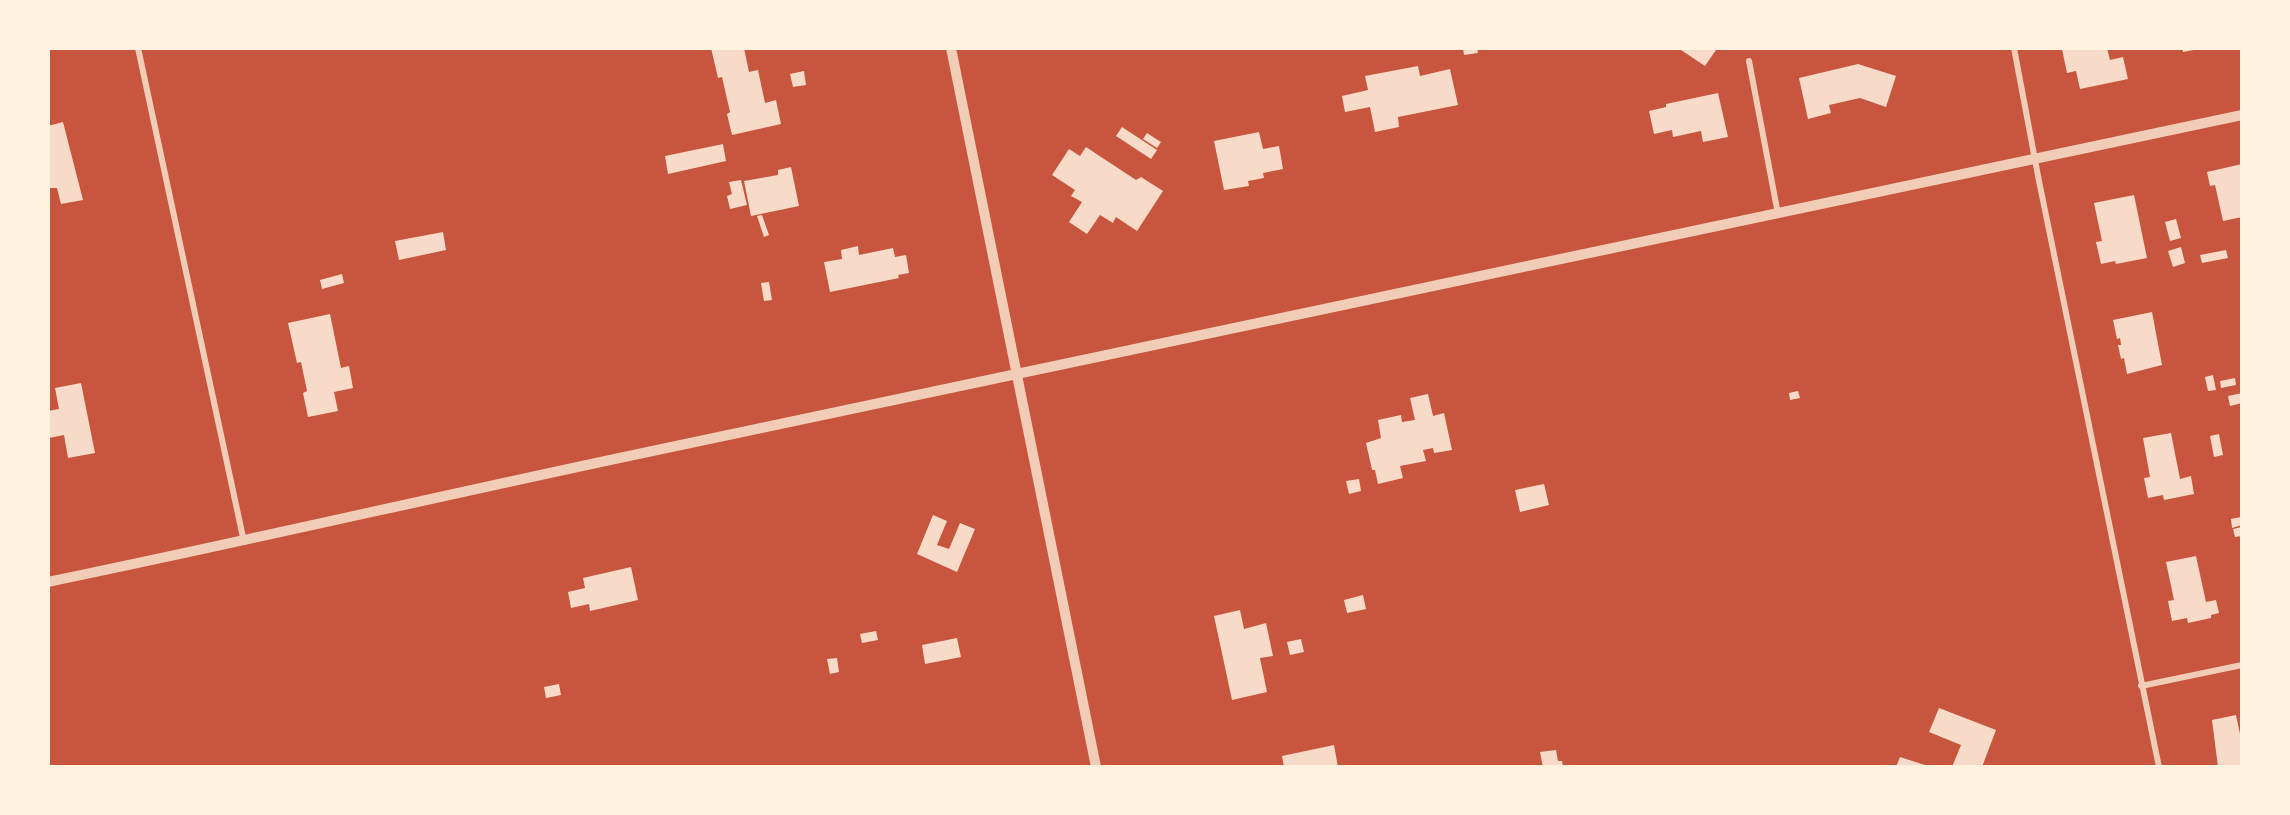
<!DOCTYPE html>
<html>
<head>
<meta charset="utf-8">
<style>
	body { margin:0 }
	#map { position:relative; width:2290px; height:815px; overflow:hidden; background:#c8553d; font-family:"DejaVu Sans",sans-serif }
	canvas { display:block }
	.frame { position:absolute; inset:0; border:50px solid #fff3e0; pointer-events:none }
</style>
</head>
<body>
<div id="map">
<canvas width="2290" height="815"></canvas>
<div class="frame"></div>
</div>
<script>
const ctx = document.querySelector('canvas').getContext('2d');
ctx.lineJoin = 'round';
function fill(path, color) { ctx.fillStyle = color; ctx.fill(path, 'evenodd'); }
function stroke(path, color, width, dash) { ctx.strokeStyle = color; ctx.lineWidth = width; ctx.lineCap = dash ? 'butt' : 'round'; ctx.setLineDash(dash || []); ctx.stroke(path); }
fill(new Path2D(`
	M 711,48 L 744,48 L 749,72 L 758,70 L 765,103 L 776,100 L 781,124 L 732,135 L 727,114 L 730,112 L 722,77 L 718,78 Z
	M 1463,48 L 1477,48 L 1478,53 L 1464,55 Z
	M 1678,48 L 1713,48 L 1716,50 L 1705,66 Z
	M 2068,48 L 2107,48 L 2110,60 L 2123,57 L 2128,79 L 2080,89 L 2076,71 L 2067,73 L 2062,49 Z
	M 2182,48 L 2199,48 L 2199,49 L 2183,52 Z
	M 1858,64 L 1896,76 L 1886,107 L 1860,98 L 1829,105 L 1831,113 L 1808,119 L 1799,78 Z
	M 1418,66 L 1420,76 L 1450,69 L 1458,105 L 1398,117 L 1399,127 L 1375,132 L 1370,107 L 1345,112 L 1342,96 L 1368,90 L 1365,76 Z
	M 804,71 L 806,85 L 793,87 L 790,74 Z
	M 1718,93 L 1728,137 L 1703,142 L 1701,131 L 1673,137 L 1672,130 L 1654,134 L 1649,111 L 1666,107 L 1666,104 Z
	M 63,122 L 83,200 L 61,204 L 57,188 L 48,188 L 48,126 Z
	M 1122,127 L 1157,150 L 1151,159 L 1116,136 Z
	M 1259,132 L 1263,149 L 1279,146 L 1283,169 L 1263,173 L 1264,178 L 1248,181 L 1249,186 L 1224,190 L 1214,141 Z
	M 1147,133 L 1161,142 L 1157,148 L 1143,139 Z
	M 723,144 L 726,161 L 668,174 L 665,156 Z
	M 1086,147 L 1136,180 L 1141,177 L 1163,191 L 1137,231 L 1116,217 L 1113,223 L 1100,215 L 1087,234 L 1069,222 L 1082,202 L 1071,196 L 1075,190 L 1052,175 L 1069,149 L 1080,156 Z
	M 2242,164 L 2242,217 L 2223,221 L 2215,185 L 2210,186 L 2207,172 Z
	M 791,167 L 799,206 L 751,216 L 744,181 L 778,175 L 778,170 Z
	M 741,180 L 747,205 L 730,209 L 727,196 L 732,194 L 729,182 Z
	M 2134,195 L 2147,258 L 2116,264 L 2115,261 L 2101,264 L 2096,242 L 2102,241 L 2094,203 Z
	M 762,215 L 769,235 L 764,237 L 757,216 Z
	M 2176,219 L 2181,238 L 2170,241 L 2165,222 Z
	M 443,232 L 446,250 L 399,260 L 395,241 Z
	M 858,246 L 859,255 L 893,248 L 895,257 L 906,255 L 909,273 L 898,275 L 899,278 L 830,292 L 824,262 L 842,259 L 841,250 Z
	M 2181,247 L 2185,263 L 2173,267 L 2168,251 Z
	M 2226,250 L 2228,258 L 2202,263 L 2200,255 Z
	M 342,274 L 344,283 L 322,289 L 320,280 Z
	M 769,282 L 772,300 L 764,301 L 761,283 Z
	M 2152,312 L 2162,365 L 2127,374 L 2124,358 L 2121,359 L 2118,345 L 2121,345 L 2120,338 L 2117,339 L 2113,320 Z
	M 330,314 L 341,368 L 349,366 L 353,388 L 334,392 L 338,411 L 308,417 L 303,393 L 307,391 L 301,362 L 297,363 L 288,323 Z
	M 2213,375 L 2216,390 L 2208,391 L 2205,377 Z
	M 2235,378 L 2236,385 L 2221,388 L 2220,381 Z
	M 81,383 L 95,453 L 68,458 L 64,435 L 49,438 L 48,411 L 59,409 L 55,388 Z
	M 1798,391 L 1800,398 L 1790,400 L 1789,393 Z
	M 2242,393 L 2242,403 L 2230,406 L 2228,396 Z
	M 1428,394 L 1433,416 L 1444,413 L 1452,450 L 1434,453 L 1433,448 L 1423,450 L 1426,461 L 1400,466 L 1403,478 L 1378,484 L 1375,470 L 1372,470 L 1366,443 L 1381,438 L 1378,420 L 1401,415 L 1402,422 L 1415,420 L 1410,398 Z
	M 2171,433 L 2180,479 L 2191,476 L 2194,494 L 2164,500 L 2163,495 L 2148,498 L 2144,478 L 2150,477 L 2143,438 Z
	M 2219,434 L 2223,455 L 2214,457 L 2210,436 Z
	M 1359,479 L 1361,491 L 1349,494 L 1346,481 Z
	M 1544,484 L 1549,505 L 1520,512 L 1515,490 Z
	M 933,515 L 947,521 L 937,545 L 949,549 L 960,523 L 975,529 L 957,572 L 917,554 Z
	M 2241,517 L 2242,525 L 2232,528 L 2231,519 Z
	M 2242,527 L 2242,536 L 2235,537 L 2233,529 Z
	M 2196,556 L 2206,602 L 2216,600 L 2219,613 L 2211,615 L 2211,618 L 2188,623 L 2187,618 L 2172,621 L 2168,601 L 2174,600 L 2166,562 Z
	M 631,567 L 638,600 L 590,611 L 589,604 L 571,608 L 568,592 L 585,588 L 583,578 Z
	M 1363,595 L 1366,609 L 1347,613 L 1344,600 Z
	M 1240,610 L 1244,629 L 1266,623 L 1273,656 L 1260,658 L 1267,692 L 1232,700 L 1214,616 Z
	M 876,631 L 878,640 L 862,643 L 860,634 Z
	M 957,638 L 961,657 L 925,664 L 922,645 Z
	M 1301,639 L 1304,652 L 1290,655 L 1287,642 Z
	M 837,658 L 839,672 L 830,674 L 827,659 Z
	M 559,684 L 561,695 L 546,698 L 544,687 Z
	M 1939,708 L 1996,730 L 1982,767 L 1952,767 L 1961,745 L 1929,732 Z
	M 2236,715 L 2240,734 L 2242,733 L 2242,767 L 2218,767 L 2212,720 Z
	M 1334,745 L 1338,767 L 1284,767 L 1282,756 Z
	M 1556,750 L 1558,761 L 1562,761 L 1563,767 L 1543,767 L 1540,752 Z
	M 1900,757 L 1925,765 L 1924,767 L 1896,767 Z`), '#f7dbc8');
stroke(new Path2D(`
	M 138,48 L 244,542
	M 2014,48 L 2039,181 L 2159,767
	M 1749,61 L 1778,214
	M 2141,686 L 2242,665`), '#f1ccb7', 6);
stroke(new Path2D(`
	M 951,48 L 1096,767
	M 48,582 C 247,541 444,495 643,453 C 1176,341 1709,228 2242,115`), '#f1ccb7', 10);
</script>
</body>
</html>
